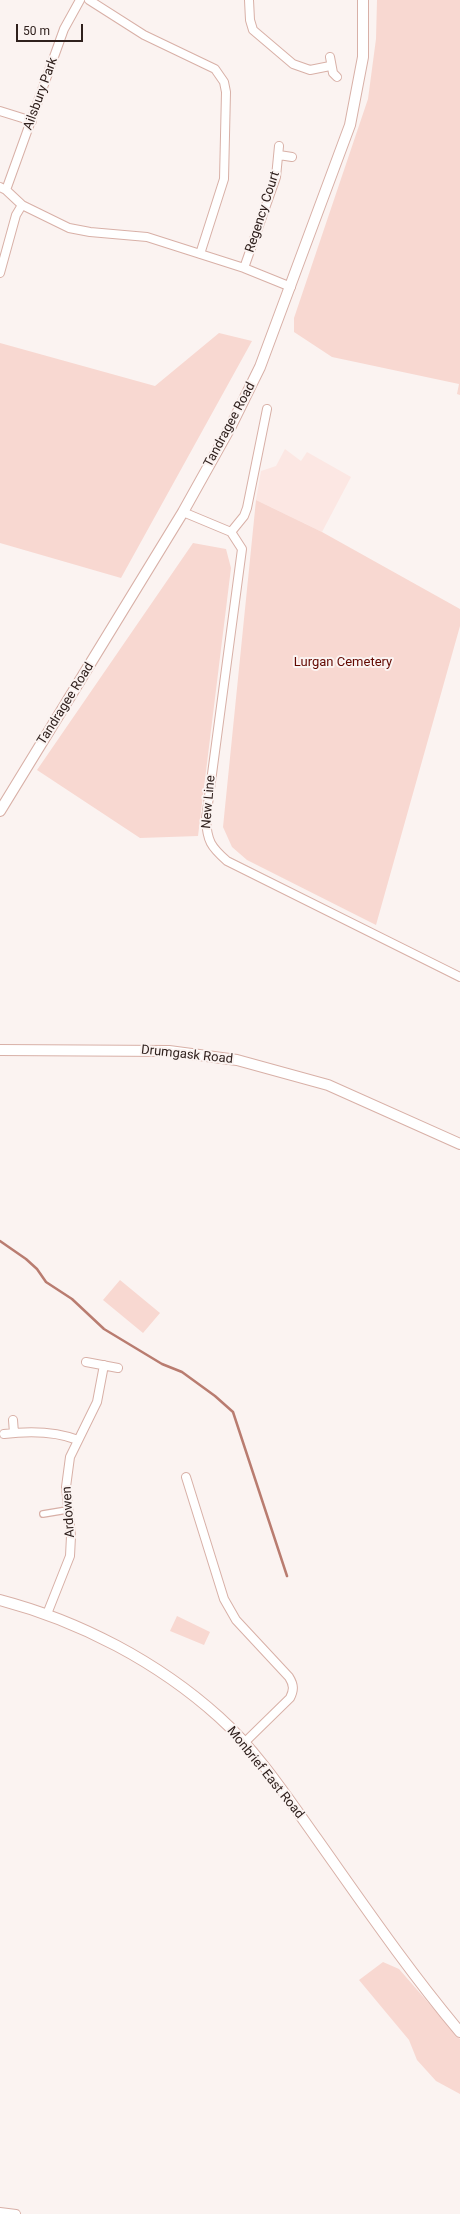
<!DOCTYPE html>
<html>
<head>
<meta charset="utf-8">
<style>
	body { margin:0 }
	#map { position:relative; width:460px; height:2214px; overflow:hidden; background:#fbf3f1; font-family:Roboto,sans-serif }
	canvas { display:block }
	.scale { position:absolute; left:16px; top:24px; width:67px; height:18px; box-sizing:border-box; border:2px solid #2f201d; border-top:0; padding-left:5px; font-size:12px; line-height:14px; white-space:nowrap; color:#2f201d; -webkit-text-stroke:3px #fbf3f1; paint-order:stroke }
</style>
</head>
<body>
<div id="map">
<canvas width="460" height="2214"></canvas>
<div class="scale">50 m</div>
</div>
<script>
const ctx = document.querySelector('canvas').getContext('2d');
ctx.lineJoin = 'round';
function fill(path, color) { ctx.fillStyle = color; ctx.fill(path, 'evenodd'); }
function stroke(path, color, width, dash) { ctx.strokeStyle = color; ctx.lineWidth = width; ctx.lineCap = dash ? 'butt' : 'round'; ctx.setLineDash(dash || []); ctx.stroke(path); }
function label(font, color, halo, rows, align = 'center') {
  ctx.font = font + ' Roboto,sans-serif'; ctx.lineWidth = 4; ctx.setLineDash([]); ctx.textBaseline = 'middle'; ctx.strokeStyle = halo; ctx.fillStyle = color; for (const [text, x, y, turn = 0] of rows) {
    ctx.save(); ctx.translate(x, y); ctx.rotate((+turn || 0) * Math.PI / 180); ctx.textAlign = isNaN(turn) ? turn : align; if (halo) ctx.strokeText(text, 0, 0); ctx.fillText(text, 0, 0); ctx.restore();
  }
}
fill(new Path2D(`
	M 285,449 L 301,461 L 307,452 L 351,477 L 322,532 L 256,500 L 261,471 L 276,466 Z`), '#fce7e3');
fill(new Path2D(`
	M 377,0 L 460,0 L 460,395 L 457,394 L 459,384 L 332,357 L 294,332 L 294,318 L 368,99 L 376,39 Z
	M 219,333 L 252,341 L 121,578 L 0,543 L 0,343 L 155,386 Z
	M 256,500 L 322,532 L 460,609 L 460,626 L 376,925 L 247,860 L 232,847 L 223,827 Z
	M 193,543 L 226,549 L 231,568 L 198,836 L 140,838 L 37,770 Z
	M 120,1280 L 160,1313 L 143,1333 L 103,1300 Z
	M 177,1616 L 210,1632 L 204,1645 L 170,1631 Z
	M 383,1962 L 399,1969 L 460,2039 L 460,2094 L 436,2081 L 417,2060 L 409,2040 L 359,1980 Z`), '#f8d8d1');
stroke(new Path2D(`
	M 0,1241 L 26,1259 L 37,1269 L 46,1282 L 72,1299 L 104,1329 L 162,1364 L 182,1372 L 215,1396 L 233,1412 L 287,1576`), '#b97c70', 2.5);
const pedestrian = new Path2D(`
	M 43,1514 L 67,1510`);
const minor = new Path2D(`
	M 89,0 L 144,35 L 215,69 L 224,82 L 226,92 L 224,179 L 200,254
	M 249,0 L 250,20 L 253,30 L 293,64 L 310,70 L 330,66
	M 330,57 L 333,73 L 337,77
	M 0,111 L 32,121
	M 279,155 L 292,157
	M 0,187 L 6,190 L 22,205 L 69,228 L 90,232 L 147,237 L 244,268 L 291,287
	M 6,190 L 64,29 L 80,0
	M 244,268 L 276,177 L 279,146
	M 0,273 L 16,215 L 22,205
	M 183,512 L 231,532 L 242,549 L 206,819 C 207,841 211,847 227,861 L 460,977
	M 231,532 L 244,516 L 247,508 L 267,409
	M 86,1362 L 118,1368
	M 13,1420 L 14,1433
	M 4,1434 C 28,1431 55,1431 78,1440
	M 186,1477 L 224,1599 L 236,1620 L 289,1677 C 294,1685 294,1690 290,1698 L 244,1743
	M 47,1614 L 70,1556 L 71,1536 L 66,1487 L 70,1457 L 97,1402 L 104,1365
	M 0,2212 L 16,2214`);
const tertiary = new Path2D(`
	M 0,811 L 183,512 L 231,426 L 260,367 L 350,125 L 363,57 L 363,0
	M 0,1050 L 169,1051 L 237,1060 L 328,1085 L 460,1144
	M 0,1600 C 80,1621 158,1662 219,1717 C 257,1751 287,1797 317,1839 C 363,1904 408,1970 460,2032`);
stroke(pedestrian, '#d8b0a7', 8);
stroke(minor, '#d8b0a7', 10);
stroke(tertiary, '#d8b0a7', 12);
stroke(pedestrian, '#fff', 5.5);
stroke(minor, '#fff', 8);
stroke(tertiary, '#fff', 10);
label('13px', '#2f201d', '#fbf3f1', [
	["Ailsbury Park",41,94,-70],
	["Regency Court",263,212,-72],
	["Tandragee Road",230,425,-62],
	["Tandragee Road",66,704,-58],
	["New Line",209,802,-85],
	["Drumgask Road",187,1055,6],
	["Ardowen",69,1512,-94],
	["Monbrief East Road",265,1773,51]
]);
label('13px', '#620800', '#fbf3f1', [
	["Lurgan Cemetery",343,663]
]);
</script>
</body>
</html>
